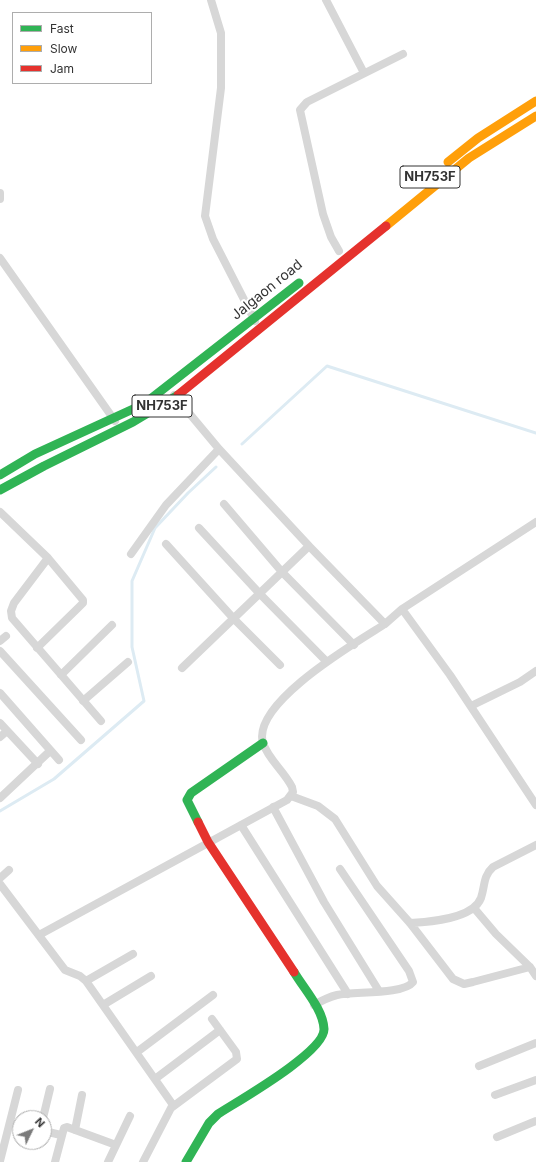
<!DOCTYPE html>
<html>
<head>
<meta charset="utf-8">
<style>
	body { margin:0 }
	#map { position:relative; width:536px; height:1162px; overflow:hidden; background:#fff; font-family:Inter,sans-serif }
	canvas { display:block }
	.legend { position:absolute; left:12px; top:12px; width:140px; height:72px; box-sizing:border-box; background:#fff; border:1px solid #adadad; margin:0; padding:5px 7px; list-style:none; font-size:12px; color:#333 }
	.legend li { display:flex; align-items:center; gap:8px; height:20px }
	.legend b { width:20px; border:1px solid #adadad }
	.north { position:absolute; left:12px; top:1110px; width:40px; height:40px; box-sizing:border-box; background:#fff; border:1px solid #adadad; border-radius:50%; rotate:47deg; font-size:11px; font-weight:700; line-height:16px; text-align:center; color:#333 }
	.north::after { content:''; display:block; margin:auto; width:14px; height:18px; background:#7a7a7a; clip-path:polygon(50% 0,100% 100%,50% 72%,0 100%) }
</style>
</head>
<body>
<div id="map">
<canvas width="536" height="1162"></canvas>
<ul class="legend">
<li><b style="height:5px;background:#30b455"></b>Fast</li>
<li><b style="height:5px;background:#ff9f0a"></b>Slow</li>
<li><b style="height:5px;background:#e5322d"></b>Jam</li>
</ul>
<div class="north">N</div>
</div>
<script>
const ctx = document.querySelector('canvas').getContext('2d');
ctx.lineJoin = 'round';
function stroke(path, color, width, dash) { ctx.strokeStyle = color; ctx.lineWidth = width; ctx.lineCap = dash ? 'butt' : 'round'; ctx.setLineDash(dash || []); ctx.stroke(path); }
function label(font, color, halo, rows, align = 'center') {
  ctx.font = font + ' Inter,sans-serif'; ctx.lineWidth = 4; ctx.setLineDash([]); ctx.textBaseline = 'middle'; ctx.strokeStyle = halo; ctx.fillStyle = color; for (const [text, x, y, turn = 0] of rows) {
    ctx.save(); ctx.translate(x, y); ctx.rotate((+turn || 0) * Math.PI / 180); ctx.textAlign = isNaN(turn) ? turn : align; if (halo) ctx.strokeText(text, 0, 0); ctx.fillText(text, 0, 0); ctx.restore();
  }
}
stroke(new Path2D(`
	M 242,444 L 327,366 L 536,433
	M 0,811 L 54,779 L 144,701 L 132,647 L 132,581 L 155,528 L 188,493 L 216,467`), '#ddebf3', 3);
stroke(new Path2D(`
	M 211,0 L 221,33 L 221,88 L 205,216 L 213,239 L 255,321
	M 326,0 L 364,73
	M 0,193 L 0,199
	M 339,251 L 331,237 L 323,214 L 300,110 L 307,102 L 403,54
	M 0,258 L 115,421
	M 174,395 L 219,449 L 309,546 L 182,668
	M 224,504 L 282,572 L 354,645
	M 0,512 L 48,558 L 83,600 L 83,603 L 78,608 L 37,648
	M 199,528 L 260,594 L 327,662
	M 166,544 L 234,619 L 280,665
	M 309,546 L 385,624 L 402,609 L 536,522
	M 131,554 L 166,505 L 219,449
	M 48,558 L 14,603 L 11,611 L 12,618 L 101,721
	M 402,609 L 450,675 L 536,805
	M 0,641 L 6,636
	M 0,651 L 81,740
	M 61,675 L 112,625
	M 0,693 L 59,760
	M 83,701 L 128,662
	M 471,706 L 520,682 L 536,671
	M 0,723 L 38,764
	M 0,737 L 7,731
	M 291,796 L 318,806 L 335,819 L 377,886 L 410,923 L 453,979 L 464,984 L 473,982 L 530,967
	M 0,798 L 50,751
	M 273,807 L 324,902 L 379,991
	M 241,825 L 348,994
	M 0,878 L 9,870
	M 0,884 L 65,970 L 80,976 L 86,981 L 173,1105
	M 474,908 L 496,934 L 530,967 L 536,976
	M 410,923 C 429,922 473,919 481,898 C 485,886 483,876 493,867 L 536,845
	M 39,935 L 287,800 L 293,792 L 292,787 C 284,771 268,759 263,743 C 251,703 357,642 385,624
	M 86,981 L 133,954
	M 103,1005 L 151,976
	M 314,1005 C 321,1001 329,997 337,995 C 353,991 403,995 413,982 L 409,971 L 340,869
	M 137,1052 L 213,995
	M 479,1066 L 536,1043
	M 155,1079 L 220,1030
	M 495,1095 L 536,1080
	M 43,1118 L 50,1089
	M 10,1123 L 20,1126
	M 75,1130 L 82,1095
	M 44,1131 L 61,1135
	M 497,1137 L 536,1121
	M 0,1161 L 18,1090
	M 55,1162 L 64,1128 L 67,1127 L 116,1145
	M 108,1162 L 130,1116
	M 143,1162 L 171,1108 L 237,1059 L 236,1052 L 212,1019`), '#d7d7d7', 8);
stroke(new Path2D(`
	M 0,475 L 35,454 L 144,404 L 299,283
	M 0,490 L 44,466 L 133,422 L 178,395
	M 198,822 L 187,800 L 191,793 L 263,743
	M 186,1162 L 209,1123 L 218,1114 C 238,1101 325,1052 324,1029 C 323,1009 304,989 294,972`), '#30b455', 9);
stroke(new Path2D(`
	M 448,162 L 478,138 L 536,101
	M 386,226 L 469,158 L 536,116`), '#ff9f0a', 9);
stroke(new Path2D(`
	M 178,395 L 386,226
	M 198,822 L 208,842 L 294,972`), '#e5322d', 9);
for (const [x, y, w] of [
	[430,177,60],
	[162,406,60]
]) { const box = new Path2D(); box.roundRect(x - w / 2, y - 11, w, 22, 3); ctx.fillStyle = '#fff'; ctx.fill(box); stroke(box, '#333', 1); }
label('bold 13px', '#333', null, [
	["NH753F",430,177],
	["NH753F",162,406]
]);
label('14px', '#333', '#fff', [
	["Jalgaon road",267,290,-39]
]);
</script>
</body>
</html>
